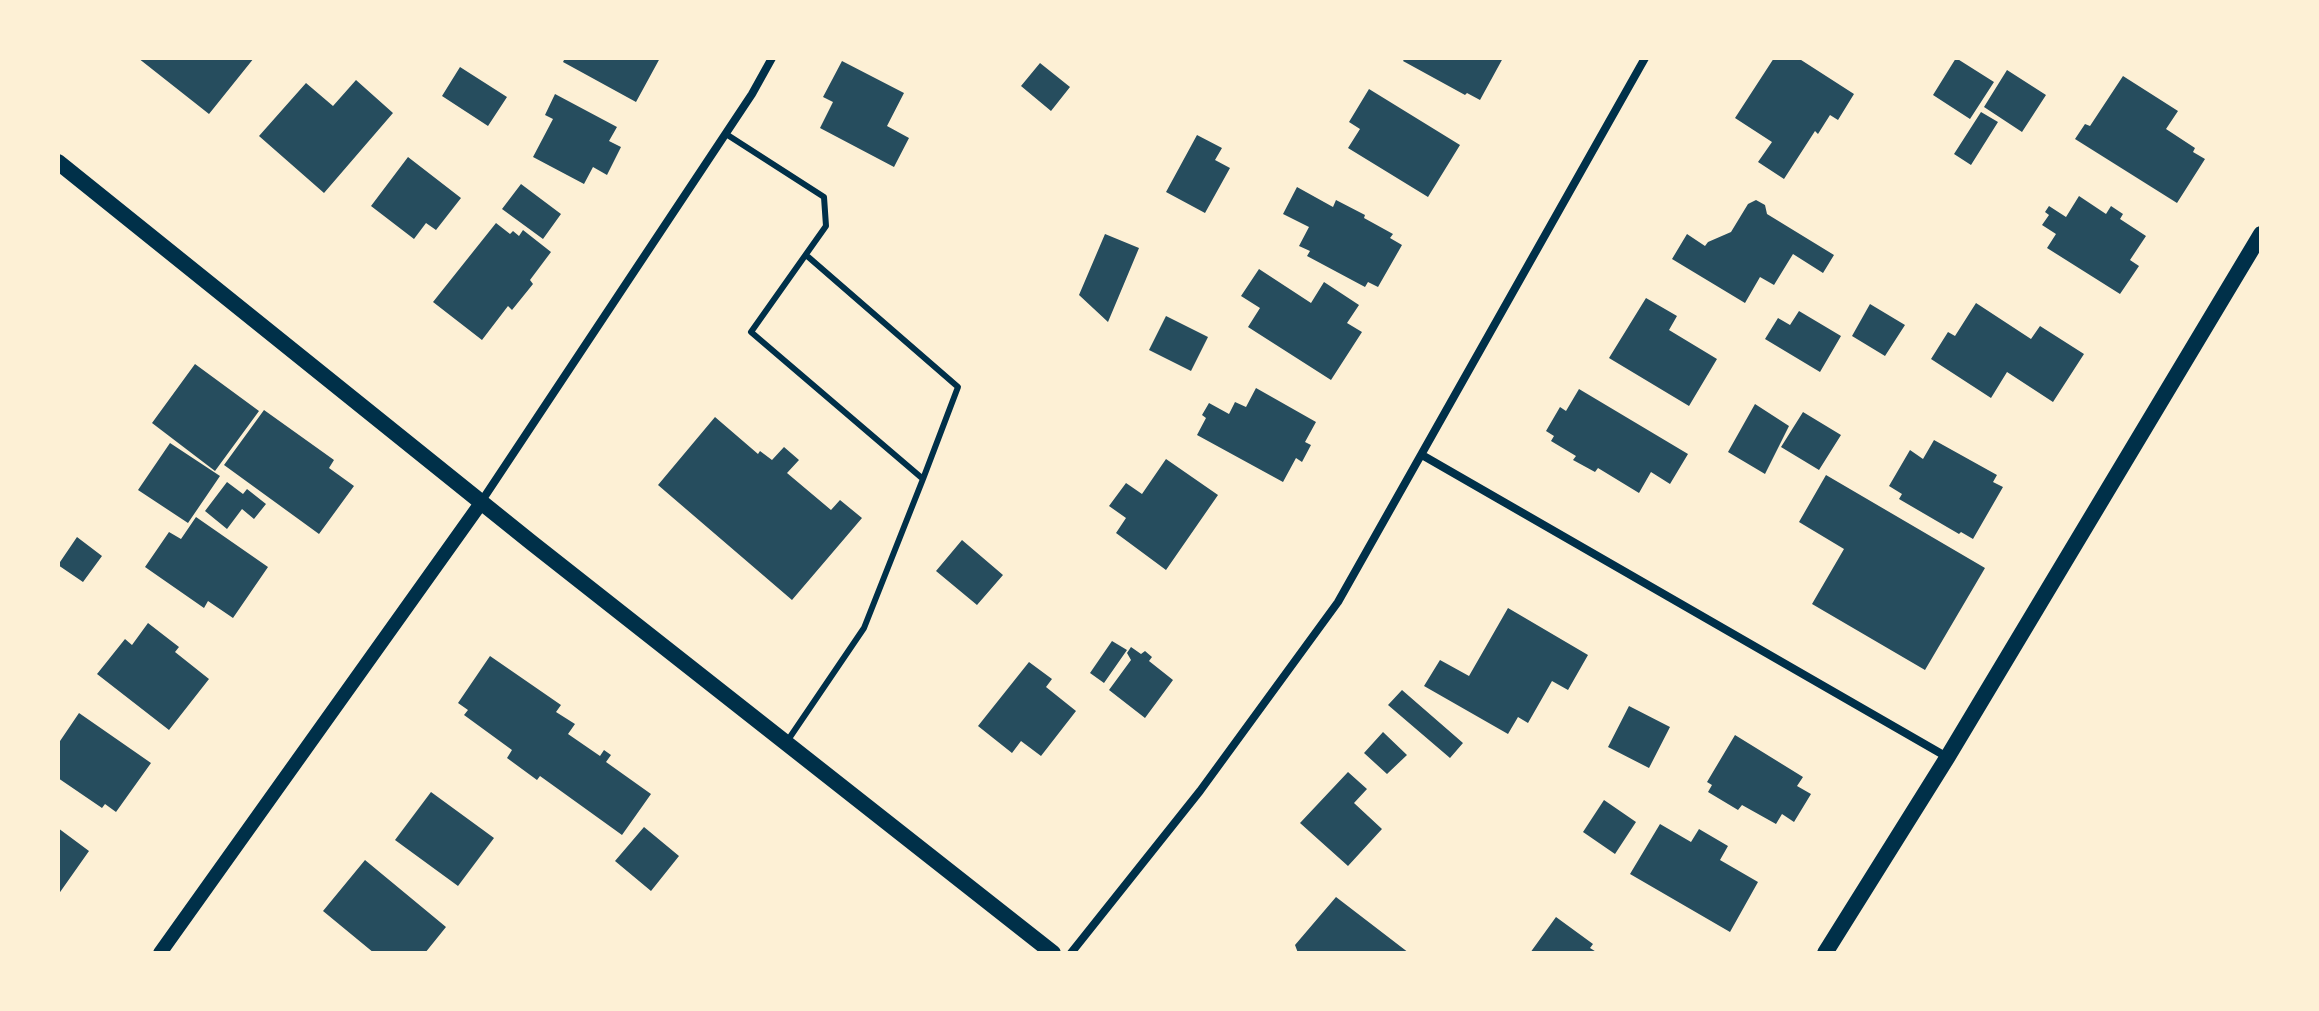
<!DOCTYPE html>
<html>
<head>
<meta charset="utf-8">
<style>
	body { margin:0 }
	#map { position:relative; width:2319px; height:1011px; overflow:hidden; background:#fdf0d5; font-family:"Archivo Narrow",sans-serif }
	canvas { display:block }
	.frame { position:absolute; inset:0; border:60px solid #fdf0d5; pointer-events:none }
</style>
</head>
<body>
<div id="map">
<canvas width="2319" height="1011"></canvas>
<div class="frame"></div>
</div>
<script>
const ctx = document.querySelector('canvas').getContext('2d');
ctx.lineJoin = 'round';
function fill(path, color) { ctx.fillStyle = color; ctx.fill(path, 'evenodd'); }
function stroke(path, color, width, dash) { ctx.strokeStyle = color; ctx.lineWidth = width; ctx.lineCap = dash ? 'butt' : 'round'; ctx.setLineDash(dash || []); ctx.stroke(path); }
fill(new Path2D(`
	M 138,58 L 254,58 L 209,114 Z
	M 565,58 L 660,58 L 636,102 L 563,62 Z
	M 1405,58 L 1503,58 L 1480,100 L 1467,93 L 1465,95 L 1403,61 Z
	M 1774,58 L 1798,58 L 1854,94 L 1838,120 L 1830,115 L 1818,134 L 1815,131 L 1784,179 L 1758,162 L 1772,142 L 1735,118 Z
	M 1956,58 L 1994,82 L 1970,119 L 1933,95 Z
	M 842,61 L 904,93 L 887,126 L 909,138 L 894,167 L 820,128 L 833,102 L 823,97 Z
	M 1040,63 L 1070,87 L 1051,111 L 1021,86 Z
	M 460,67 L 507,97 L 488,126 L 442,96 Z
	M 2007,70 L 2046,95 L 2022,132 L 1984,107 Z
	M 2123,76 L 2178,111 L 2166,129 L 2195,148 L 2193,152 L 2205,159 L 2177,203 L 2075,139 L 2085,124 L 2090,126 Z
	M 356,80 L 393,113 L 324,193 L 259,136 L 306,83 L 333,106 Z
	M 1369,89 L 1460,145 L 1428,197 L 1348,148 L 1360,129 L 1349,122 Z
	M 555,94 L 617,127 L 609,141 L 621,147 L 607,175 L 593,167 L 584,184 L 533,157 L 553,119 L 545,115 Z
	M 1981,112 L 1998,122 L 1971,165 L 1954,154 Z
	M 1197,135 L 1222,148 L 1215,160 L 1230,168 L 1205,213 L 1166,192 Z
	M 408,157 L 461,198 L 436,230 L 426,223 L 414,239 L 371,206 Z
	M 521,184 L 561,214 L 543,239 L 502,209 Z
	M 1297,187 L 1333,207 L 1336,200 L 1365,215 L 1364,218 L 1393,234 L 1390,238 L 1402,245 L 1378,287 L 1368,282 L 1365,287 L 1307,256 L 1310,251 L 1299,246 L 1309,227 L 1283,214 Z
	M 2079,196 L 2106,214 L 2111,206 L 2123,214 L 2120,219 L 2146,236 L 2130,260 L 2139,266 L 2120,294 L 2047,248 L 2056,234 L 2042,225 L 2049,215 L 2045,212 L 2049,206 L 2066,217 Z
	M 1756,200 L 1765,205 L 1767,214 L 1834,255 L 1823,273 L 1793,254 L 1774,285 L 1760,277 L 1745,303 L 1672,259 L 1687,234 L 1705,246 L 1708,242 L 1731,232 L 1748,204 Z
	M 496,223 L 510,234 L 513,231 L 519,236 L 523,230 L 551,252 L 530,280 L 533,284 L 512,310 L 508,306 L 482,340 L 433,302 Z
	M 1105,234 L 1139,248 L 1108,322 L 1079,295 Z
	M 1259,269 L 1311,303 L 1324,282 L 1359,305 L 1347,323 L 1362,332 L 1331,380 L 1248,327 L 1260,308 L 1241,296 Z
	M 1646,298 L 1677,316 L 1669,330 L 1717,359 L 1689,406 L 1609,358 Z
	M 1976,303 L 2031,339 L 2040,326 L 2084,354 L 2053,402 L 2007,372 L 1991,398 L 1931,359 L 1948,332 L 1955,336 Z
	M 1870,304 L 1905,325 L 1885,356 L 1852,336 Z
	M 1799,311 L 1841,336 L 1820,372 L 1765,339 L 1778,318 L 1790,325 Z
	M 1166,316 L 1208,337 L 1191,371 L 1149,350 Z
	M 195,364 L 259,411 L 215,471 L 152,423 Z
	M 1256,388 L 1316,422 L 1305,442 L 1311,445 L 1302,462 L 1296,458 L 1283,482 L 1197,435 L 1206,418 L 1202,415 L 1209,403 L 1229,414 L 1235,402 L 1246,407 Z
	M 1579,389 L 1688,454 L 1670,484 L 1651,472 L 1639,493 L 1598,468 L 1595,472 L 1573,460 L 1576,456 L 1551,441 L 1554,436 L 1546,431 L 1560,407 L 1566,411 Z
	M 1755,404 L 1789,426 L 1765,474 L 1728,452 Z
	M 264,410 L 334,460 L 329,468 L 354,486 L 319,534 L 224,465 Z
	M 1803,412 L 1841,435 L 1819,470 L 1781,447 Z
	M 715,417 L 758,454 L 760,451 L 772,460 L 784,447 L 799,460 L 787,473 L 831,510 L 840,500 L 862,518 L 792,600 L 658,485 Z
	M 1934,440 L 1997,475 L 1993,482 L 2003,487 L 1973,539 L 1961,532 L 1959,534 L 1899,499 L 1902,494 L 1889,486 L 1910,450 L 1923,459 Z
	M 170,443 L 220,476 L 188,523 L 138,490 Z
	M 1166,459 L 1218,495 L 1166,570 L 1116,533 L 1126,518 L 1109,506 L 1126,483 L 1142,494 Z
	M 1826,475 L 1985,568 L 1925,670 L 1812,604 L 1844,549 L 1799,522 Z
	M 227,482 L 243,494 L 247,489 L 266,504 L 254,519 L 242,509 L 227,529 L 205,511 Z
	M 196,517 L 268,567 L 233,618 L 208,601 L 204,608 L 145,567 L 169,532 L 181,539 Z
	M 77,537 L 102,556 L 83,582 L 58,565 Z
	M 962,540 L 1003,575 L 977,605 L 936,571 Z
	M 1508,608 L 1588,655 L 1568,690 L 1552,681 L 1528,723 L 1518,717 L 1508,734 L 1424,686 L 1440,660 L 1469,676 Z
	M 148,623 L 179,647 L 175,652 L 209,679 L 169,730 L 97,674 L 125,639 L 132,645 Z
	M 1112,641 L 1127,650 L 1104,683 L 1090,673 Z
	M 1131,647 L 1141,654 L 1145,651 L 1152,657 L 1149,661 L 1173,680 L 1145,718 L 1109,690 L 1131,660 L 1127,653 Z
	M 490,656 L 561,705 L 556,712 L 575,724 L 568,734 L 600,756 L 604,750 L 611,755 L 606,762 L 651,794 L 622,835 L 540,776 L 537,780 L 507,758 L 512,750 L 464,715 L 468,710 L 458,703 Z
	M 1029,662 L 1052,679 L 1046,687 L 1076,711 L 1041,756 L 1021,741 L 1012,753 L 978,726 Z
	M 1402,690 L 1463,743 L 1450,758 L 1388,705 Z
	M 1629,706 L 1670,727 L 1649,768 L 1608,747 Z
	M 79,713 L 151,763 L 116,812 L 105,804 L 102,808 L 58,778 L 58,744 Z
	M 1383,732 L 1407,755 L 1387,774 L 1364,753 Z
	M 1735,735 L 1803,777 L 1797,786 L 1811,794 L 1794,822 L 1782,814 L 1776,824 L 1742,805 L 1738,810 L 1708,792 L 1712,785 L 1707,782 Z
	M 1348,772 L 1367,789 L 1354,803 L 1382,829 L 1348,866 L 1300,823 Z
	M 431,792 L 494,838 L 458,886 L 395,840 Z
	M 1604,800 L 1636,822 L 1615,854 L 1583,832 Z
	M 1660,824 L 1691,842 L 1699,829 L 1728,846 L 1720,860 L 1758,882 L 1730,932 L 1630,874 Z
	M 644,827 L 679,856 L 651,891 L 615,861 Z
	M 58,828 L 89,851 L 58,895 Z
	M 365,860 L 446,927 L 425,953 L 374,953 L 323,911 Z
	M 1336,897 L 1409,953 L 1298,953 L 1295,945 Z
	M 1556,917 L 1593,944 L 1590,948 L 1598,953 L 1530,953 Z`), '#264d5e');
stroke(new Path2D(`
	M 726,134 L 824,197 L 826,226 L 751,332 L 923,479 L 864,628 L 788,740
	M 806,255 L 958,387 L 923,479`), '#003049', 6);
stroke(new Path2D(`
	M 1422,455 L 1947,757
	M 481,502 L 752,94 L 772,58
	M 1071,953 L 1200,791 L 1338,602 L 1645,58`), '#003049', 8);
stroke(new Path2D(`
	M 160,953 L 481,503`), '#003049', 14);
stroke(new Path2D(`
	M 58,162 L 532,543 L 1053,953
	M 1825,953 L 1947,758 L 2261,234`), '#003049', 16);
</script>
</body>
</html>
